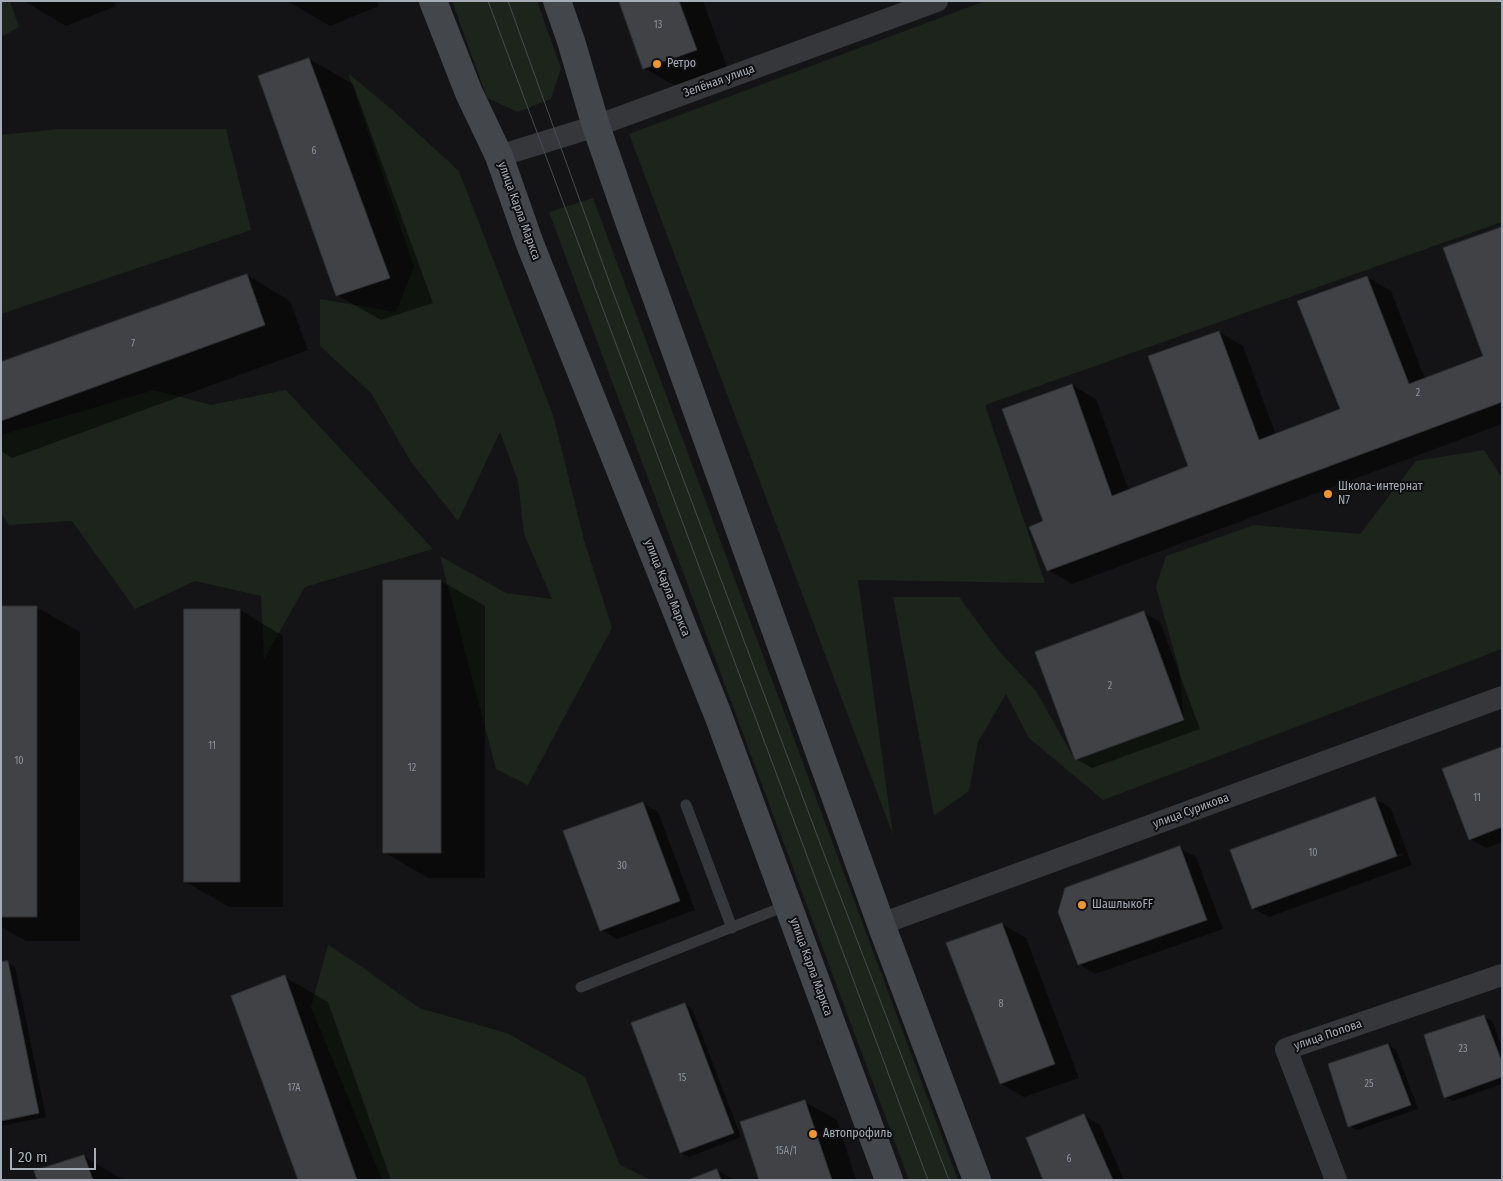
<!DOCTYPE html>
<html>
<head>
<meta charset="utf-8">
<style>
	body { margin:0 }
	#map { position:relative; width:1503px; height:1181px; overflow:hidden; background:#141416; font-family:"Fira Sans Condensed",sans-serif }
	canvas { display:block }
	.frame { position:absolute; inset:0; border:2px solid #a6adb6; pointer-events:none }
	.scale { position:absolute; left:10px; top:1148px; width:86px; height:22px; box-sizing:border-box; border:2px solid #a6adb6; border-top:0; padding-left:6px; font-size:15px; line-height:18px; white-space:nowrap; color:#a6adb6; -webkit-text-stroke:4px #0f0f11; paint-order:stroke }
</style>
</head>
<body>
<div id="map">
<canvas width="1503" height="1181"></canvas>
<div class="frame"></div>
<div class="scale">20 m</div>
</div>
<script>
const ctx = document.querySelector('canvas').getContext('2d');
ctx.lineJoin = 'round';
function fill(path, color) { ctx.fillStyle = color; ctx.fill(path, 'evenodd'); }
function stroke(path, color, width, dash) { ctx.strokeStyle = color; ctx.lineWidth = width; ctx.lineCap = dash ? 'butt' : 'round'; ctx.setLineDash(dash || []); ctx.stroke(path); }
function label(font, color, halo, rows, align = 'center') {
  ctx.font = font + ' "Fira Sans Condensed",sans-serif'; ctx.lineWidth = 4; ctx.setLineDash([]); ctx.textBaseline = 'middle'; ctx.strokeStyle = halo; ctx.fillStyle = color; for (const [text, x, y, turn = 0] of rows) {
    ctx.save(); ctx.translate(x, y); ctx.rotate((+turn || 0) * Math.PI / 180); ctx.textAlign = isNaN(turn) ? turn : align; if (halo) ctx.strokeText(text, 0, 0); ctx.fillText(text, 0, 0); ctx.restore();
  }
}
fill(new Path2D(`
	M 1,1 L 10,1 L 19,27 L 1,37 Z
	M 452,1 L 537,1 L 561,68 L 551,99 L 518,112 L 487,98 Z
	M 985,1 L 1502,1 L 1502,222 L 985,405 L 1045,583 L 858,580 L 893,835 L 629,134 Z
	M 348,73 L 390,108 L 459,171 L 553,415 L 584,540 L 612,628 L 528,785 L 496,769 L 440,556 L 506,593 L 552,599 L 524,534 L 518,481 L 500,432 L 458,521 L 411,462 L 371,393 L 320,346 L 320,299 L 396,312 L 414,267 Z
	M 59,129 L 226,129 L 251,230 L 1,314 L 1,135 Z
	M 593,198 L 958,1180 L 909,1180 L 549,212 Z
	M 154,390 L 211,405 L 286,390 L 433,549 L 305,587 L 264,659 L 261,596 L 195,581 L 135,609 L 72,521 L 9,525 L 1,513 L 1,435 Z
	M 1484,450 L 1502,478 L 1502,649 L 1103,800 L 1029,738 L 1006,694 L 978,742 L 969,791 L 934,816 L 893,597 L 959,597 L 999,651 L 1036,691 L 1075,760 L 1184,720 L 1179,669 L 1156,587 L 1166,556 L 1254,525 L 1360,534 L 1416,461 Z
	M 328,945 L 362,967 L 419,1008 L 507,1033 L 585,1077 L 620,1165 L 651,1180 L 382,1180 L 311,1007 Z`), '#1c241c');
fill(new Path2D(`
	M 24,1 L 114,1 L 116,6 L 66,26 Z
	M 287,1 L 377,1 L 379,6 L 330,26 Z
	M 620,1 L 703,1 L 727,67 L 676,86 L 644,68 Z
	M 309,59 L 353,84 L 433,303 L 381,320 L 337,295 Z
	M 1502,229 L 1502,424 L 1072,584 L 1048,570 L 1044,522 L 1072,385 L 1096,399 L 1129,491 L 1189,467 L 1219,332 L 1243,346 L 1276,435 L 1341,410 L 1367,277 L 1391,291 L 1425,379 L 1484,357 Z
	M 247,275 L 290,301 L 308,350 L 12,458 L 1,451 L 1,364 Z
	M 441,581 L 485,606 L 485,878 L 428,878 L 384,852 Z
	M 1,607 L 36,607 L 80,632 L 80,941 L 26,941 L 1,927 Z
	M 240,610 L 283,636 L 283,907 L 229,907 L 186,882 Z
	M 1144,613 L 1160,622 L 1200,729 L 1092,768 L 1076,759 Z
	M 1502,749 L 1502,842 L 1486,848 L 1470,839 Z
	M 1375,799 L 1391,808 L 1412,865 L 1269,917 L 1253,908 ZM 1403,853 L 1403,855 L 1262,906 L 1262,904 Z
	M 642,803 L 658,812 L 695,910 L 617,939 L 601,930 Z
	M 1180,848 L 1196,857 L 1223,929 L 1095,974 L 1079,964 Z
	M 1002,924 L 1026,938 L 1079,1078 L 1024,1097 L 1001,1084 Z
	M 7,962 L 15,967 L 46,1117 L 1,1126 L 1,963 Z
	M 285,977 L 328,1002 L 391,1180 L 299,1180 Z
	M 685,1004 L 692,1009 L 741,1137 L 689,1157 L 681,1152 Z
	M 1484,1017 L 1492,1021 L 1502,1048 L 1502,1084 L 1453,1101 L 1445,1097 Z
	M 1388,1045 L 1396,1050 L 1418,1109 L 1357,1130 L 1349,1126 Z
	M 805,1102 L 837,1120 L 856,1180 L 760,1180 Z
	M 1084,1116 L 1100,1125 L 1124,1180 L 1045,1180 Z
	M 83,1156 L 124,1180 L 39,1180 Z
	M 717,1170 L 734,1180 L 693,1180 Z`), '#0007');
const building = new Path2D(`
	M 619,1 L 679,1 L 697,50 L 643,69 Z
	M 309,58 L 390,278 L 336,296 L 258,76 Z
	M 1502,227 L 1502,402 L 1047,571 L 1029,527 L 1043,521 L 1002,409 L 1072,384 L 1112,496 L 1188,466 L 1148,356 L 1219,331 L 1259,440 L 1340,409 L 1297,301 L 1367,276 L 1409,384 L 1483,356 L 1443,248 Z
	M 247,274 L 265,325 L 1,421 L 1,362 Z
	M 383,580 L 441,580 L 441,853 L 383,853 Z
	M 1,606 L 37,606 L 37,917 L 1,917 Z
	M 184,609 L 240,609 L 240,882 L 184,882 Z
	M 1144,611 L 1184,720 L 1075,760 L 1035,652 Z
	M 1502,747 L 1502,827 L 1469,840 L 1442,769 Z
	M 1375,797 L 1397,856 L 1252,909 L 1230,850 Z
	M 643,802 L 680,901 L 600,931 L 563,831 Z
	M 1180,846 L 1207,920 L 1078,965 L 1058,912 L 1065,888 Z
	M 1002,923 L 1055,1064 L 1000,1084 L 946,943 Z
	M 8,961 L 39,1113 L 1,1121 L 1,962 Z
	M 285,975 L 357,1180 L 298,1180 L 231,996 Z
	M 685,1003 L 734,1133 L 680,1153 L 631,1023 Z
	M 1484,1015 L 1502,1062 L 1502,1077 L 1444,1098 L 1424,1035 Z
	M 1388,1044 L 1411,1105 L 1348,1127 L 1328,1064 Z
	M 805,1100 L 832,1180 L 759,1180 L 740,1122 Z
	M 1084,1114 L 1113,1180 L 1043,1180 L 1026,1138 Z
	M 84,1155 L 93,1180 L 37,1180 L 34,1171 Z
	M 717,1169 L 721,1180 L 692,1180 L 691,1179 Z`);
fill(building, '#404246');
stroke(building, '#2e2f32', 1);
stroke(new Path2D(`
	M 686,805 L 732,928
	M 581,987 L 788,905`), '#35373b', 11);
stroke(new Path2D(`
	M 499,156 L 596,126 L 937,1
	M 881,924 L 1502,697
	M 1336,1180 L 1286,1049 L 1502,975`), '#35373b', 22);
stroke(new Path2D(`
	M 433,1 L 469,93 L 499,156 L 530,244 L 718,715 L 889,1180
	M 557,1 L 571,41 L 596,126 L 630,224 L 881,924 L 977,1180`), '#43464b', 28);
stroke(new Path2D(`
	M 488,1 L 928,1180
	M 508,1 L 613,292 L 826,859 L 949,1180`), '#484b50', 1);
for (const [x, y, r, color] of [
	[657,64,5,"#f09532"],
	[1328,494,5,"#f09532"],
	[1082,905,5,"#f09532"],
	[813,1134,5,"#f09532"]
]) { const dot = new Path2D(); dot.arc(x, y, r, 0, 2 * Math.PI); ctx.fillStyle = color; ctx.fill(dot); stroke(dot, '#0f0f11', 2); }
label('10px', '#8c929a', null, [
	["13",658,25],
	["6",314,151],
	["7",133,344],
	["2",1418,393],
	["2",1110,686],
	["11",212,746],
	["10",19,761],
	["12",412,768],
	["11",1477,798],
	["10",1313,853],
	["30",622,866],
	["8",1001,1004],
	["23",1463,1049],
	["15",682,1078],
	["25",1369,1084],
	["17А",294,1088],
	["15А/1",786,1151],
	["6",1069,1159]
]);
label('12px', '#a6adb6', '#0f0f11', [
	["Ретро",667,64],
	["Школа-интернат",1338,487],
	["N7",1338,501],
	["ШашлыкoFF",1092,905],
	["Автопрофиль",823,1134]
], 'left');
label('12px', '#a6adb6', '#0f0f11', [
	["Зелёная улица",719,81,-20],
	["улица Карла Маркса",519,211,70],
	["улица Карла Маркса",667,588,68],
	["улица Сурикова",1191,811,-20],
	["улица Карла Маркса",811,967,70],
	["улица Попова",1328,1035,-19]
]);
</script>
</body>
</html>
